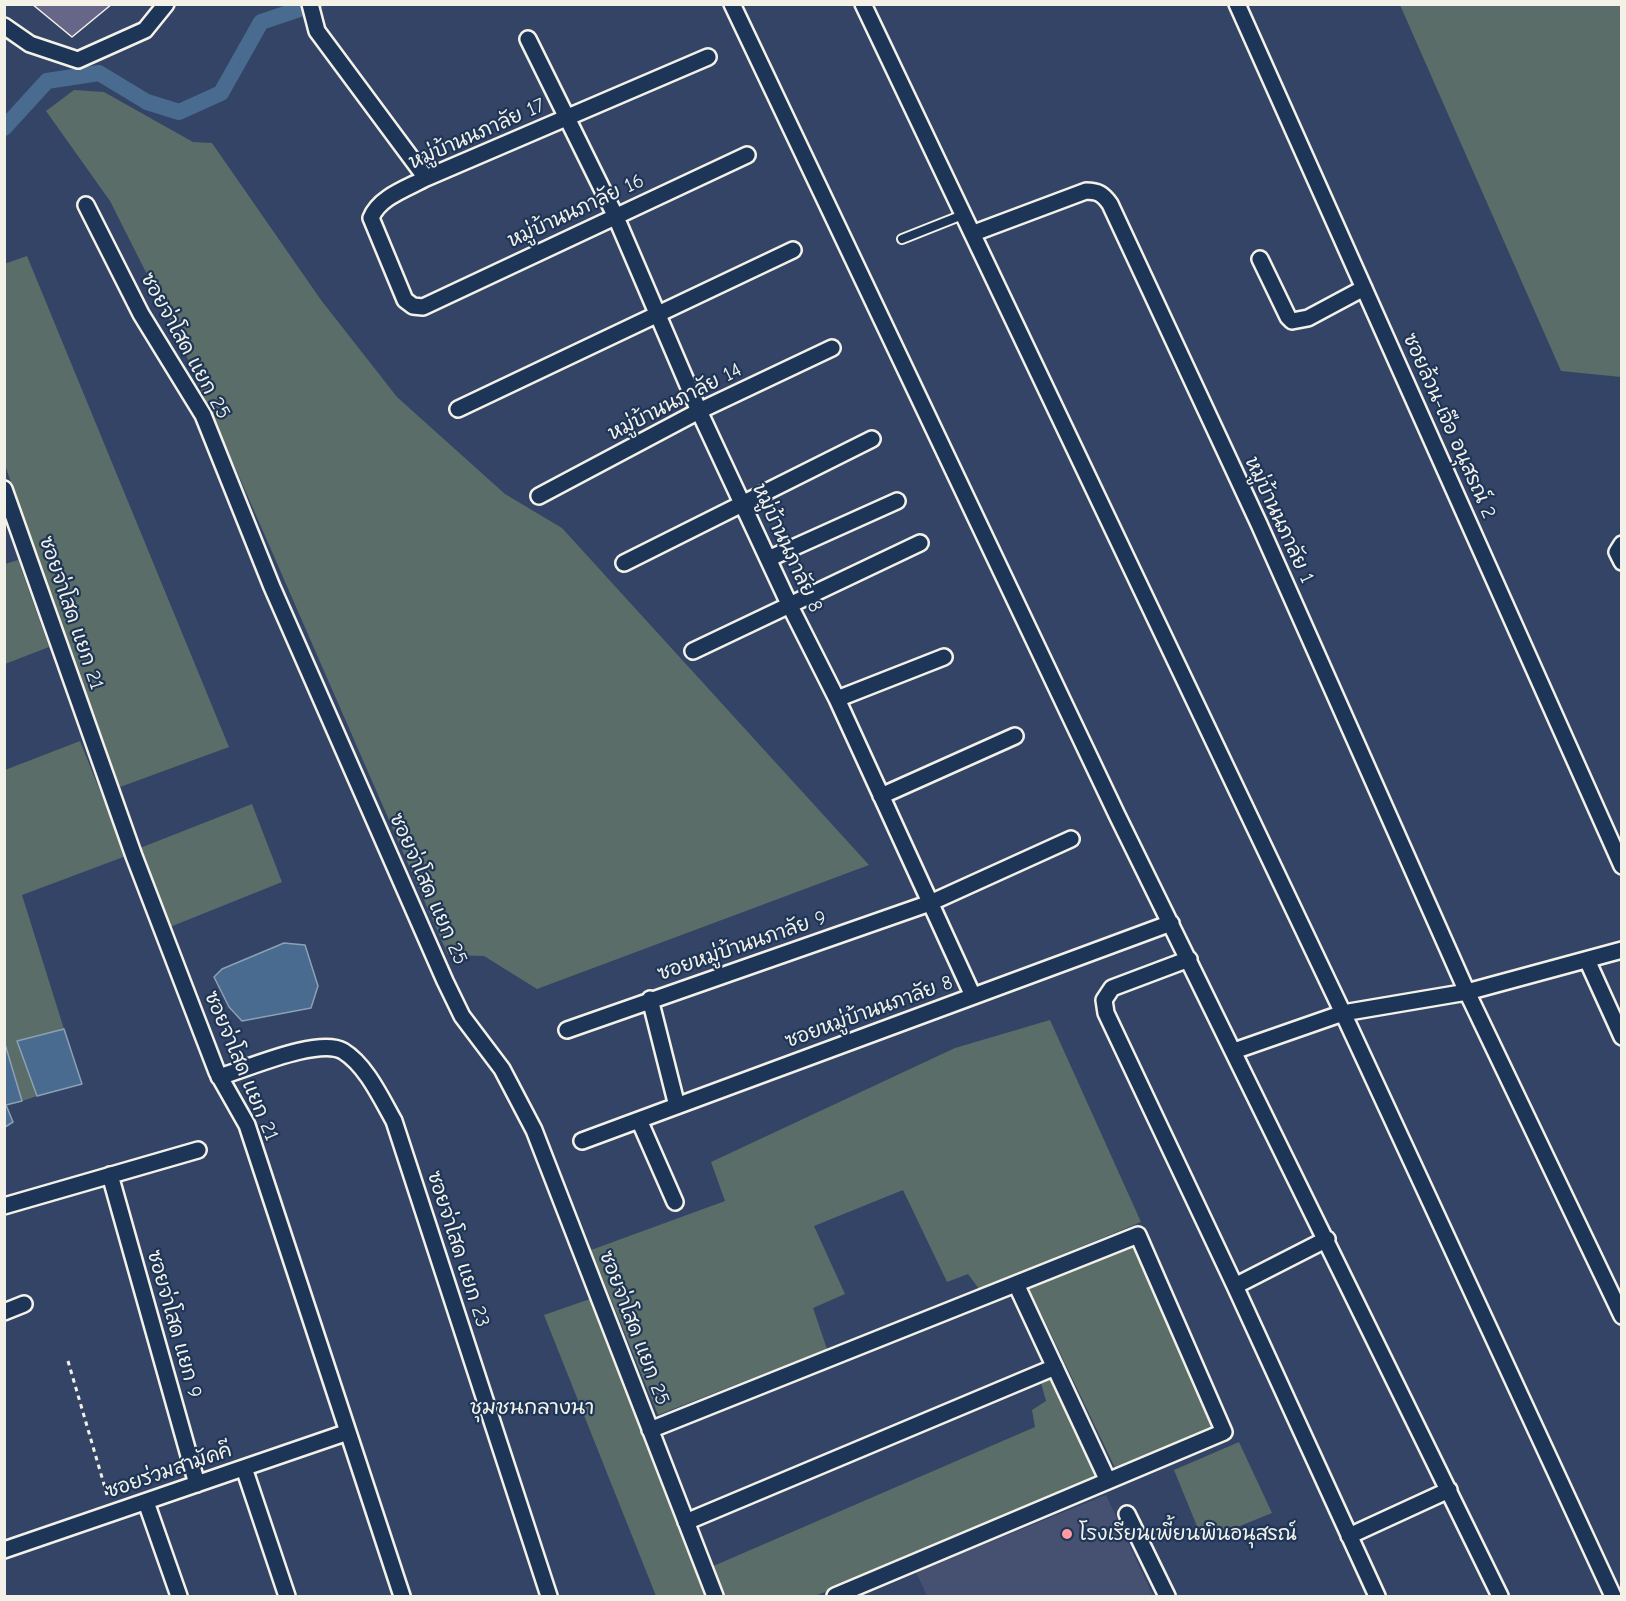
<!DOCTYPE html>
<html>
<head>
<meta charset="utf-8">
<style>
	body { margin:0 }
	#map { position:relative; width:1626px; height:1601px; overflow:hidden; background:#346; font-family:"Comic Neue",sans-serif }
	canvas { display:block }
	.frame { position:absolute; inset:0; border:6px solid #f4f1e8; pointer-events:none }
</style>
</head>
<body>
<div id="map">
<canvas width="1626" height="1601"></canvas>
<div class="frame"></div>
</div>
<script>
const ctx = document.querySelector('canvas').getContext('2d');
ctx.lineJoin = 'round';
function fill(path, color) { ctx.fillStyle = color; ctx.fill(path, 'evenodd'); }
function stroke(path, color, width, dash) { ctx.strokeStyle = color; ctx.lineWidth = width; ctx.lineCap = dash ? 'butt' : 'round'; ctx.setLineDash(dash || []); ctx.stroke(path); }
function label(font, color, halo, rows, align = 'center') {
  ctx.font = font + ' "Comic Neue","Playpen Sans Thai",sans-serif'; ctx.lineWidth = 4.5; ctx.setLineDash([]); ctx.textBaseline = 'middle'; ctx.strokeStyle = halo; ctx.fillStyle = color; for (const [text, x, y, turn = 0] of rows) {
    ctx.save(); ctx.translate(x, y); ctx.rotate((+turn || 0) * Math.PI / 180); ctx.textAlign = isNaN(turn) ? turn : align; if (halo) ctx.strokeText(text, 0, 0); ctx.fillText(text, 0, 0); ctx.restore();
  }
}
fill(new Path2D(`
	M 1106,1495 L 1153,1596 L 927,1596 L 916,1572 Z`), '#465172');
fill(new Path2D(`
	M 1400,5 L 1621,5 L 1621,377 L 1561,371 Z
	M 74,90 L 104,92 L 193,142 L 212,143 L 321,300 L 397,397 L 505,494 L 562,528 L 869,865 L 537,989 L 484,956 L 448,955 L 176,332 L 110,201 L 46,111 Z
	M 27,256 L 229,747 L 120,787 L 83,692 L 5,465 L 4,264 Z
	M 18,560 L 49,647 L 5,664 L 5,564 Z
	M 80,741 L 126,856 L 22,895 L 64,1029 L 18,1041 L 37,1096 L 22,1101 L 5,1044 L 5,770 Z
	M 252,804 L 282,882 L 170,927 L 140,848 Z
	M 1050,1020 L 1141,1222 L 979,1289 L 968,1274 L 947,1282 L 903,1190 L 814,1226 L 845,1294 L 813,1308 L 827,1349 L 658,1415 L 591,1250 L 725,1201 L 711,1162 L 955,1048 Z
	M 1136,1242 L 1215,1429 L 1116,1470 L 1028,1286 Z
	M 590,1299 L 707,1596 L 656,1596 L 544,1315 Z
	M 1052,1375 L 1100,1480 L 815,1596 L 724,1596 L 711,1567 L 1035,1427 L 1032,1410 L 1046,1401 L 1041,1383 Z
	M 1239,1442 L 1272,1513 L 1203,1541 L 1174,1470 Z`), '#5a6d68');
const water = new Path2D(`
	M 284,943 L 305,945 L 318,986 L 311,1008 L 242,1021 L 229,1007 L 214,977 L 222,969 Z
	M 64,1029 L 82,1084 L 37,1096 L 17,1041 Z
	M 5,1044 L 22,1101 L 6,1105 L 13,1122 L 5,1127 Z`);
fill(water, '#496b8f');
stroke(water, '#8da1b3', 1.5);
stroke(new Path2D(`
	M 4,128 L 47,81 L 99,73 L 147,102 L 179,112 L 221,93 L 261,22 L 315,4`), '#496b8f', 16);
const building = new Path2D(`
	M 32,4 L 112,4 L 72,37 Z`);
fill(building, '#668');
stroke(building, '#f4f1e8', 1.5);
const lane = new Path2D(`
	M 902,239 L 965,214`);
const street = new Path2D(`
	M 310,4 L 317,31 L 426,178
	M 732,4 L 1117,815 L 1500,1596
	M 863,4 L 1343,1013 L 1613,1596
	M 1237,4 L 1622,866
	M 4,26 L 30,44 L 78,60 L 145,30 L 166,4
	M 528,39 L 615,215 L 699,411 L 790,606 L 837,699 L 973,996
	M 708,57 L 426,178 C 408,188 379,197 371,218 L 405,300 L 413,306 L 423,307 L 747,155
	M 86,205 L 141,314 L 203,415 L 272,587 L 445,981 L 462,1016 L 502,1069 L 534,1130 L 715,1596
	M 974,233 L 1086,191 C 1098,191 1103,194 1110,204 L 1259,524 L 1467,992 L 1622,1316
	M 1260,259 L 1288,317 L 1292,321 L 1308,318 L 1364,288
	M 458,409 L 793,250
	M 4,489 L 134,856 L 217,1072 L 247,1125 L 402,1596
	M 539,496 L 699,411 L 832,348
	M 1622,544 L 1617,552 L 1622,562
	M 768,559 L 897,501
	M 624,563 L 872,439
	M 693,651 L 920,543
	M 837,699 L 944,657
	M 881,796 L 1015,736
	M 1189,959 L 1112,988 L 1104,1000 L 1106,1013 L 1235,1286 L 1377,1596
	M 1587,960 L 1622,1037
	M 650,999 L 677,1106
	M 567,1030 L 930,903 L 1071,839
	M 1234,1051 L 1343,1013 L 1467,992 L 1622,950
	M 219,1077 C 247,1069 318,1037 343,1051 C 366,1065 381,1098 394,1121 L 549,1596
	M 639,1120 L 675,1202
	M 582,1141 L 1171,923
	M 110,1175 L 197,1484
	M 4,1206 L 198,1150
	M 1016,1284 L 1108,1481
	M 1235,1286 L 1327,1239
	M 4,1312 L 24,1304
	M 650,1430 L 1138,1235 L 1224,1432 L 835,1596
	M 244,1468 L 287,1596
	M 146,1502 L 179,1596
	M 1127,1514 L 1167,1596
	M 686,1522 L 1055,1367
	M 1349,1536 L 1449,1490
	M 4,1550 L 348,1432`);
stroke(lane, '#f4f1e8', 12);
stroke(street, '#f4f1e8', 20);
stroke(new Path2D(`
	M 68,1361 L 108,1498`), '#f4f1e8', 3, [4.5, 4.5]);
stroke(lane, '#1d3557', 8);
stroke(street, '#1d3557', 15);
for (const [x, y, r, color] of [
	[1067,1534,6,"#ff9aa2"]
]) { const dot = new Path2D(); dot.arc(x, y, r, 0, 2 * Math.PI); ctx.fillStyle = color; ctx.fill(dot); stroke(dot, '#1d3557', 2); }
label('20px', '#f4f1e8', '#1d3557', [
	["หมู่บ้านนภาลัย 17",477,134,-24],
	["หมู่บ้านนภาลัย 16",576,211,-25],
	["ซอยจ่าโสด แยก 25",185,346,61],
	["หมู่บ้านนภาลัย 14",675,402,-27],
	["ซอยล้วน-เจือ อนุสรณ์ 2",1449,426,66],
	["หมู่บ้านนภาลัย 1",1279,520,65],
	["หมู่บ้านนภาลัย 8",787,548,65],
	["ซอยจ่าโสด แยก 21",71,613,71],
	["ซอยจ่าโสด แยก 25",428,889,66],
	["ซอยหมู่บ้านนภาลัย 9",742,946,-19],
	["ซอยหมู่บ้านนภาลัย 8",869,1012,-20],
	["ซอยจ่าโสด แยก 21",241,1066,67],
	["ซอยจ่าโสด แยก 23",458,1249,72],
	["ซอยจ่าโสด แยก 9",174,1324,74],
	["ซอยจ่าโสด แยก 25",634,1328,69],
	["ซอยร่วมสามัคคี",169,1471,-19]
]);
label('20px', '#f4f1e8', '#1d3557', [
	["โรงเรียนเพี้ยนพินอนุสรณ์",1079,1534]
], 'left');
label('21px', '#f4f1e8', '#1d3557', [
	["ชุมชนกลางนา",532,1408]
]);
</script>
</body>
</html>
